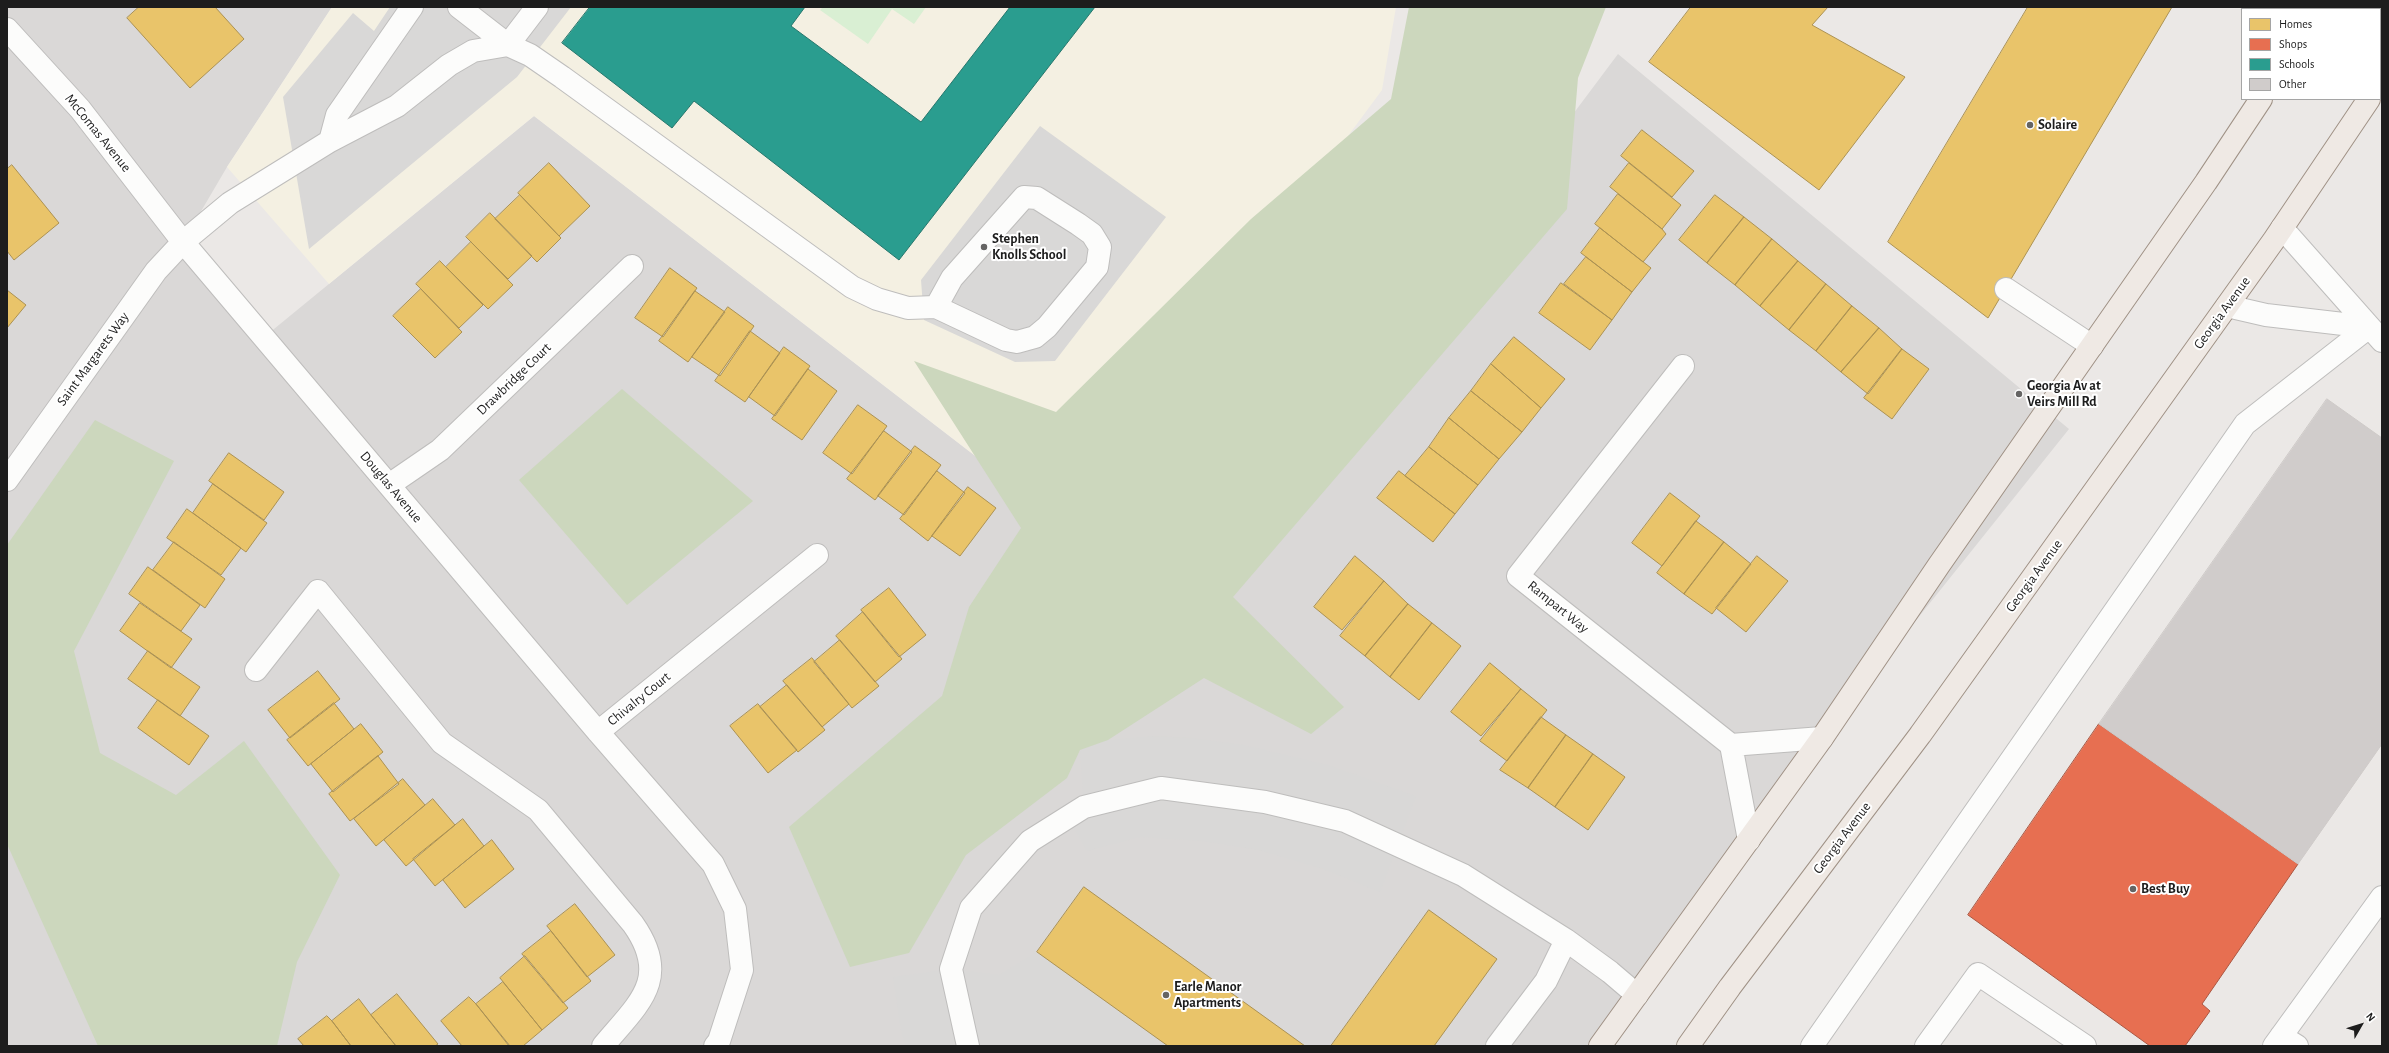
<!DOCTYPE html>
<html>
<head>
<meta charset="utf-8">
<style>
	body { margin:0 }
	#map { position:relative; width:2389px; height:1053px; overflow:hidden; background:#ebe8e6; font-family:"Alegreya Sans",sans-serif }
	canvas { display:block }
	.frame { position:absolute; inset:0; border:8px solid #1d1d1d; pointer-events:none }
	.legend { position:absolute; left:2241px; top:8px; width:140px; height:92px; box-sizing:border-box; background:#fff; border:1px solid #a5a5a5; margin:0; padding:5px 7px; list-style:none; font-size:12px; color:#1d1d1d }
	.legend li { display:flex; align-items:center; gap:8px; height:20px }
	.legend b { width:20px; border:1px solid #a5a5a5 }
	.north { position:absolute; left:2341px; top:1005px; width:40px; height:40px; -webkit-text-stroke:3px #fff; paint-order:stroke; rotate:51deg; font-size:11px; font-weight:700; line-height:16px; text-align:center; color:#1d1d1d }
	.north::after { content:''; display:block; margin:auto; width:14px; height:18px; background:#1d1d1d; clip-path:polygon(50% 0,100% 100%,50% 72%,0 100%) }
</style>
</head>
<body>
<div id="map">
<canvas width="2389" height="1053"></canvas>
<div class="frame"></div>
<ul class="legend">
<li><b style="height:11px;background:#e9c46a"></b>Homes</li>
<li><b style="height:11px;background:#e76f51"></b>Shops</li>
<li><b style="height:11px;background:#2a9d8f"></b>Schools</li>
<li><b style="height:11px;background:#d0cccb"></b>Other</li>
</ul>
<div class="north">N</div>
</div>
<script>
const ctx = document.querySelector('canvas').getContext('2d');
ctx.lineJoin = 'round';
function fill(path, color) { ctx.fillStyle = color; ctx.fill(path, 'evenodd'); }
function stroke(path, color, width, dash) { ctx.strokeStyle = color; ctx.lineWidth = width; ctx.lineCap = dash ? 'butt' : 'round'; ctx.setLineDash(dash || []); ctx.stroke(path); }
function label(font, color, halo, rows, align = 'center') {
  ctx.font = font + ' "Alegreya Sans",sans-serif'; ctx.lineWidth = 4; ctx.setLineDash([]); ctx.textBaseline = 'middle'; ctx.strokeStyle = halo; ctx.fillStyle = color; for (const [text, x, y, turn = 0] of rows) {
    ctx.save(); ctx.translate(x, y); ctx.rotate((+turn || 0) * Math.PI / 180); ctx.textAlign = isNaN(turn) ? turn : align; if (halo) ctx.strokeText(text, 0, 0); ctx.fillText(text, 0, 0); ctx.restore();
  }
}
fill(new Path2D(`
	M 7,7 L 332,7 L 227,167 L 183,242 L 263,338 L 534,116 L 1118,566 L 1204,607 L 1618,54 L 2069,429 L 1822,738 L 1600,1046 L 7,1046 Z`), '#dad8d7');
fill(new Path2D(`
	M 332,7 L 1396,7 L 1382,90 L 1294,209 L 1052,515 L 534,116 L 329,284 L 227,167 Z`), '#f4f0e2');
fill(new Path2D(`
	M 390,7 L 571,7 L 517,77 L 309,249 L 283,97 L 353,13 L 374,31 Z
	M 1040,126 L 1166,217 L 1055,361 L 1015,362 L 924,320 L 921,280 Z
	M 1152,736 L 1193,738 L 1244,745 L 1328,765 L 1416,796 L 1380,892 L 1323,869 L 1258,850 L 1202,841 L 1140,837 L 1087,851 L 1068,817 L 1084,807 L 1080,750 L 1108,740 Z
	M 1037,952 L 1157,1038 L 1151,1046 L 906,1046 L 901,1030 L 893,977 L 951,969 L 999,975 Z`), '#d9d8d7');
fill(new Path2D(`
	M 1409,7 L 1606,7 L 1578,78 L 1567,209 L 1233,597 L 1344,707 L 1311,734 L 1204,678 L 1108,740 L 1080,750 L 1067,778 L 966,855 L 909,953 L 850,967 L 789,827 L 942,696 L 969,607 L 1021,528 L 914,361 L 1056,412 L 1251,219 L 1391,99 Z
	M 622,389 L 753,501 L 627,605 L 519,480 Z
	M 95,420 L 174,461 L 74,651 L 100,753 L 176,795 L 244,741 L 340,875 L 297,962 L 277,1046 L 98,1046 L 7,844 L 7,545 Z`), '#ccd7bd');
fill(new Path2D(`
	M 823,7 L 926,7 L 914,24 L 892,9 L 868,44 L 820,10 Z`), '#d9efd3');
const homes = new Path2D(`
	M 139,7 L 215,7 L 244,39 L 190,88 L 127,18 Z
	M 1691,7 L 1828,7 L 1812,25 L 1905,77 L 1819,190 L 1649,62 Z
	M 2028,7 L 2172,7 L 1988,318 L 1888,242 Z
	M 1642,130 L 1694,171 L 1672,197 L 1621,156 Z
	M 549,163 L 590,206 L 559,236 L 518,193 Z
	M 1629,163 L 1681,205 L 1662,229 L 1610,187 Z
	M 12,165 L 59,223 L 14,260 L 7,251 L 7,169 Z
	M 1618,194 L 1662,229 L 1666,234 L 1643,262 L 1595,224 Z
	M 520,195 L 561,238 L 537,262 L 495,219 Z
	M 1715,195 L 1744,217 L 1707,263 L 1679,240 Z
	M 490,213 L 532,256 L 508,279 L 466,237 Z
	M 1744,217 L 1772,239 L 1735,285 L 1707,263 Z
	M 1600,228 L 1651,268 L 1632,292 L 1581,253 Z
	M 1772,239 L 1798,261 L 1760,306 L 1735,285 Z
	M 471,242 L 513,285 L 488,309 L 446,267 Z
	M 1586,257 L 1632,292 L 1612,320 L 1564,284 Z
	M 440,261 L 483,305 L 459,328 L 416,284 Z
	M 1798,261 L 1826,284 L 1789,330 L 1760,306 Z
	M 670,268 L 697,288 L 663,337 L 635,318 Z
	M 1561,283 L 1612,320 L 1590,350 L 1539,313 Z
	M 1826,284 L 1852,306 L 1816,351 L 1789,330 Z
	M 421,289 L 462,332 L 435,358 L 393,316 Z
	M 7,290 L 26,305 L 7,328 Z
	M 695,291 L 725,312 L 688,362 L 659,341 Z
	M 1852,306 L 1879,328 L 1841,372 L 1816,351 Z
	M 728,307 L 754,326 L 720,376 L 692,357 Z
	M 1879,328 L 1902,349 L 1868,394 L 1841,372 Z
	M 750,331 L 780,353 L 745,402 L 715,381 Z
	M 1514,337 L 1565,379 L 1541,408 L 1491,364 Z
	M 784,347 L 810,366 L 775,416 L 749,397 Z
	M 1902,349 L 1929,369 L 1892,419 L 1864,398 Z
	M 1491,364 L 1541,408 L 1522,432 L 1471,391 Z
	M 808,369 L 837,391 L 802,440 L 772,419 Z
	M 1471,391 L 1522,432 L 1499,459 L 1449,418 Z
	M 858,405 L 887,426 L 852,474 L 823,453 Z
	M 1449,418 L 1499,459 L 1478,485 L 1429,447 Z
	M 884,431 L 912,452 L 875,500 L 847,479 Z
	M 915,446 L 941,465 L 904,515 L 878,496 Z
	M 1429,447 L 1478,485 L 1455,514 L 1405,476 Z
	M 229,453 L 284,492 L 264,520 L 209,481 Z
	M 937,471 L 965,493 L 928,541 L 900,519 Z
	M 1399,471 L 1455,514 L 1433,542 L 1377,498 Z
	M 213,484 L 267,523 L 246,552 L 193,513 Z
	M 968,487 L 996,508 L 960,556 L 932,536 Z
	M 1670,493 L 1700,516 L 1662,566 L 1632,543 Z
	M 187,509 L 241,548 L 221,575 L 167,538 Z
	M 1696,521 L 1724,542 L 1684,594 L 1657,573 Z
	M 174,542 L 225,579 L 205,608 L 153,570 Z
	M 1724,542 L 1751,564 L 1712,614 L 1684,594 Z
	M 1355,556 L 1384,581 L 1342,630 L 1314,607 Z
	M 1757,556 L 1788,581 L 1746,632 L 1716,608 Z
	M 148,567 L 200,605 L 181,631 L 129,594 Z
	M 1384,581 L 1408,604 L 1365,656 L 1340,636 Z
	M 889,588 L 926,635 L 899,657 L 861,610 Z
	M 140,603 L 192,639 L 171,668 L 120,631 Z
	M 1408,604 L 1432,623 L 1390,677 L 1365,656 Z
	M 863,612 L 902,659 L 875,682 L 836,636 Z
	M 1432,623 L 1461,646 L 1419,700 L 1390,677 Z
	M 840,640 L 879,686 L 852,708 L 814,662 Z
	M 148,651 L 200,687 L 180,716 L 128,679 Z
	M 812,658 L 849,704 L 822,727 L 783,681 Z
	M 1490,663 L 1521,689 L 1481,736 L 1451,712 Z
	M 318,671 L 340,699 L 290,738 L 268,710 Z
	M 787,685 L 825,730 L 798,752 L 760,707 Z
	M 1521,689 L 1547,710 L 1507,761 L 1480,741 Z
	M 158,700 L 209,736 L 189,765 L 138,728 Z
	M 334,703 L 354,729 L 308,766 L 287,740 Z
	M 758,704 L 797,750 L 768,773 L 730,726 Z
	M 1541,717 L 1566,735 L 1528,788 L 1500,770 Z
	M 361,724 L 383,752 L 333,792 L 311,764 Z
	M 1566,735 L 1593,754 L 1555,807 L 1528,788 Z
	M 1593,754 L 1625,777 L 1588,830 L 1555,807 Z
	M 378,756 L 399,784 L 350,821 L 329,794 Z
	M 403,779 L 425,805 L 376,846 L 354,819 Z
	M 433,799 L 455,825 L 406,866 L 384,840 Z
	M 463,819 L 484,846 L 435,886 L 413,859 Z
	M 492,840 L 514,869 L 465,908 L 443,880 Z
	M 1084,887 L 1305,1046 L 1168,1046 L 1037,952 Z
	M 575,904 L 615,955 L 587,977 L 547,926 Z
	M 1429,910 L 1497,959 L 1434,1046 L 1331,1046 Z
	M 551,931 L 591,981 L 563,1003 L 522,954 Z
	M 525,956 L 568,1008 L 542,1030 L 500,978 Z
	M 503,982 L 542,1030 L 523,1046 L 510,1046 L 476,1004 Z
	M 397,994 L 438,1044 L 435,1046 L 396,1046 L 371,1015 Z
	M 469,997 L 476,1004 L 509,1046 L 462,1046 L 441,1021 Z
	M 359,999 L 371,1015 L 396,1046 L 351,1046 L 332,1021 Z
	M 327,1016 L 332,1021 L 351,1046 L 304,1046 L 298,1039 Z`);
fill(homes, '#e9c46a');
stroke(homes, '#ac9253', 1);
const shops = new Path2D(`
	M 2099,724 L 2298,864 L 2202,1004 L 2210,1011 L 2185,1046 L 2150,1046 L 1968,915 Z`);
fill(shops, '#e76f51');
stroke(shops, '#aa5641', 1);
const schools = new Path2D(`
	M 590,7 L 805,7 L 791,26 L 921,122 L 1010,7 L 1095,7 L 899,260 L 694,101 L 672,128 L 562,43 Z`);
fill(schools, '#2a9d8f');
stroke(schools, '#26776d', 1);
const building = new Path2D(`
	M 2327,399 L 2382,438 L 2382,744 L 2298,864 L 2099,724 Z`);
fill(building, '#d0cccb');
stroke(building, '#cecac8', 1);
const minor = new Path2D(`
	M 459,7 L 508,45 L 530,55 L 562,77 L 852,287 L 877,299 L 908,308 L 936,307 L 1006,340 L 1017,342 L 1035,337 L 1047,327 L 1097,267 L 1100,247 L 1092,234 L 1078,224 L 1037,198 L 1024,197 L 952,278 L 936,307
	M 7,29 L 80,109 L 183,242 L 598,732 L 713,864 L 735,909 L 742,970 L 719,1041 L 715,1046
	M 330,141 L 337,115 L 412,7
	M 2282,228 L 2382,341
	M 2006,289 L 2092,346
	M 2227,306 L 2266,315 L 2369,327
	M 1683,366 L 1518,576 L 1731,745
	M 7,480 L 156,271 L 183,242 L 230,203 L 330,141 L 397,106 L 449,65 L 473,51 L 508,45 L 537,7
	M 389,485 L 440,450 L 632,266
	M 256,670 L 318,591 L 442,743 L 538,810 L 633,924 C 672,979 638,1004 603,1046
	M 598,732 L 817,555
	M 1749,840 L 1731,745 L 1822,738
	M 2281,1036 L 2297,1046
	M 968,1046 L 951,969 L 971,908 L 1030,841 L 1084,807 L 1161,788 L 1265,802 L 1345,821 L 1463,875 L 1566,940 L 1610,972 L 1637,995
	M 1497,1046 L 1546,981 L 1566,940
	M 1812,1046 L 2245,424 L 2369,327
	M 1926,1046 L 1978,974 L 2085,1046
	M 2274,1046 L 2382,897`);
const major = new Path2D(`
	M 2320,9 L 2321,7
	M 2380,82 L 2382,79
	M 1600,1046 L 1822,738 L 1939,565 L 2206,182 L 2261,99
	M 1688,1046 L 1730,987 L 1920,735 L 2274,240 L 2369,99`);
stroke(minor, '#bebdbc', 24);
stroke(major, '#9f9185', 24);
stroke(minor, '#fcfcfb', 22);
stroke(major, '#efe9e4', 22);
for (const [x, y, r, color] of [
	[2030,125,4,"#656463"],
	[984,247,4,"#656463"],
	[2019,394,4,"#656463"],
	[2133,889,4,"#656463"],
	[1166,995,4,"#656463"]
]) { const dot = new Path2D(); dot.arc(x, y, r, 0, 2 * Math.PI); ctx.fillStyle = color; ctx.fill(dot); stroke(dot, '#fff', 1.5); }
label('bold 14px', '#1d1d1d', '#fff', [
	["Solaire",2038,125],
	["Stephen",992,239],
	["Knolls School",992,255],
	["Georgia Av at",2027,386],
	["Veirs Mill Rd",2027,402],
	["Best Buy",2141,889],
	["Earle Manor",1174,987],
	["Apartments",1174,1003]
], 'left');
label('14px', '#1d1d1d', '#fff', [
	["McComas Avenue",98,133,51],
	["Georgia Avenue",2222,313,-54],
	["Saint Margarets Way",93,359,-54],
	["Drawbridge Court",514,379,-44],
	["Douglas Avenue",391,487,50],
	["Georgia Avenue",2034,576,-54],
	["Rampart Way",1558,607,39],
	["Chivalry Court",639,699,-39],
	["Georgia Avenue",1842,838,-53]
]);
</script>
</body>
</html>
